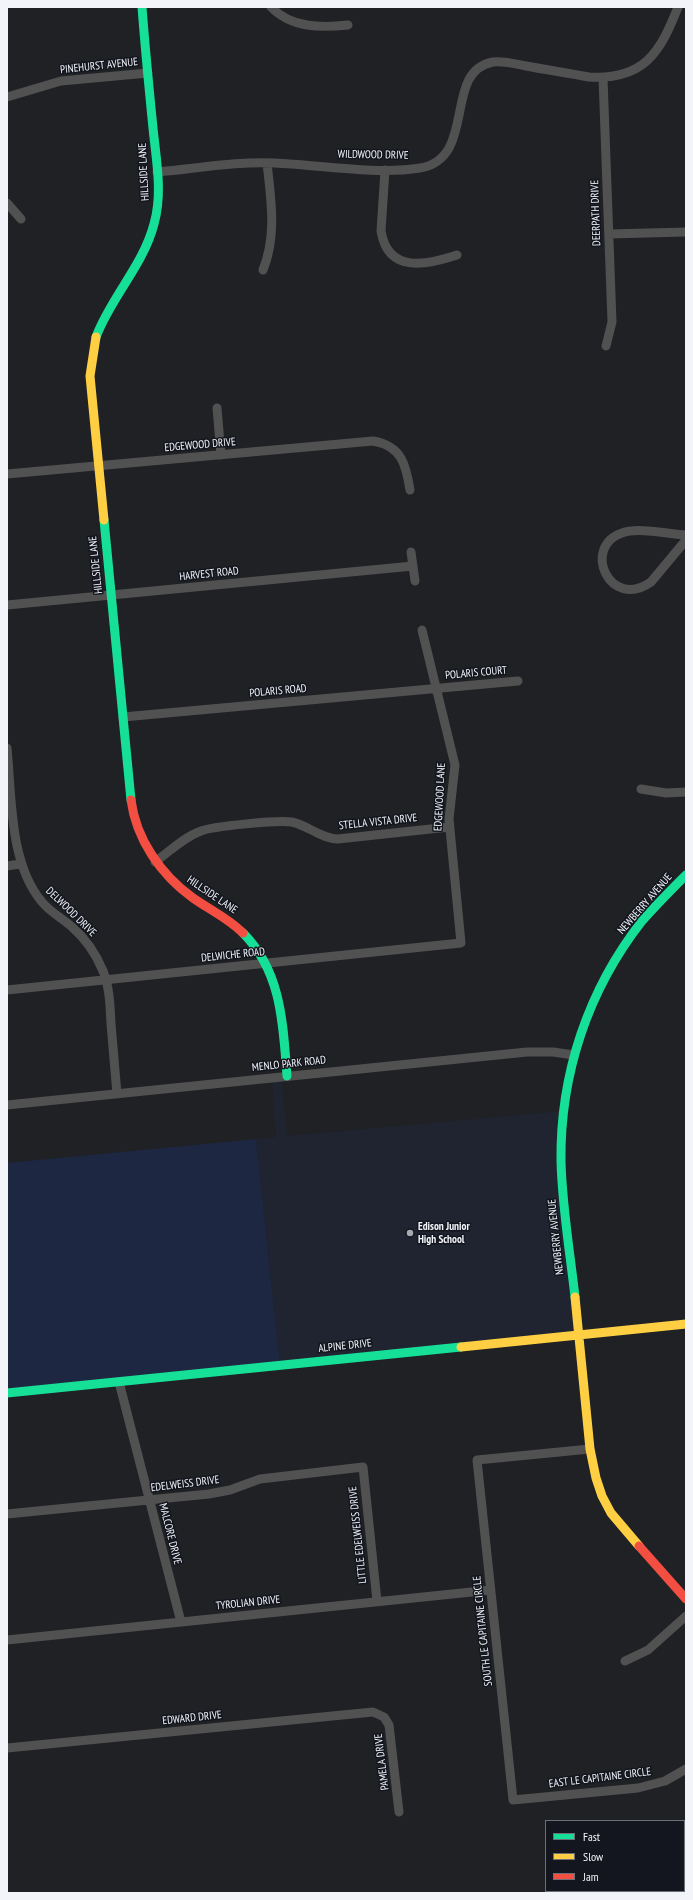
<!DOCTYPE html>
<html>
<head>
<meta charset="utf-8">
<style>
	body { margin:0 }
	#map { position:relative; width:693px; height:1900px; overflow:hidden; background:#1f2125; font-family:"PT Sans Narrow",sans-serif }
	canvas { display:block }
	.frame { position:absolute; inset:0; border:8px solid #f2f4fa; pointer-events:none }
	.legend { position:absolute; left:545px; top:1820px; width:140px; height:72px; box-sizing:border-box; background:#13161e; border:1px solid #6c6f76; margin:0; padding:5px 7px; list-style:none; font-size:12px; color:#f2f4fa }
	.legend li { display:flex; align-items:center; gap:8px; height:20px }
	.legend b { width:20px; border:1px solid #6c6f76 }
</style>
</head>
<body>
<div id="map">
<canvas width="693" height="1900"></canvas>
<div class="frame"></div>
<ul class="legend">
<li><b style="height:5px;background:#16e098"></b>Fast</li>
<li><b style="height:5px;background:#ffcf43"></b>Slow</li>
<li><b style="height:5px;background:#f24e42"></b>Jam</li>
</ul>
</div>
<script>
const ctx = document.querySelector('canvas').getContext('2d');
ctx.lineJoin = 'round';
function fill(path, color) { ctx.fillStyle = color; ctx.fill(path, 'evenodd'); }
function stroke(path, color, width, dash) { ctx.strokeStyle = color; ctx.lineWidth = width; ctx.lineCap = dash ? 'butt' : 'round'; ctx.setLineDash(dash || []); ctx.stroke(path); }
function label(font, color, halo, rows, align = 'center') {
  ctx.font = font + ' "PT Sans Narrow",sans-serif'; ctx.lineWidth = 3; ctx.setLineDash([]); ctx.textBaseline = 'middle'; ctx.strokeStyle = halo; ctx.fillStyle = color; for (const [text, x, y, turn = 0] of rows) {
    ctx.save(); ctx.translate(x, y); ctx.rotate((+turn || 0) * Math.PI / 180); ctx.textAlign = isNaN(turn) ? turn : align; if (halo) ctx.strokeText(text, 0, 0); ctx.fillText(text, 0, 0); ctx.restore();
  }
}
fill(new Path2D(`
	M 281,1077 L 287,1136 L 564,1111 L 562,1137 L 579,1335 L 280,1365 L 256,1139 L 276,1137 L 272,1078 Z`), '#1f2430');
fill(new Path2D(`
	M 256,1139 L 280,1365 L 7,1393 L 7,1163 Z`), '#1e2741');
stroke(new Path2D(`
	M 271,7 C 291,28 321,28 348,25
	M 603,78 L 612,322 L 606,346
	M 7,97 L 61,81 L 148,73
	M 385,170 L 381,231 C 388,274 427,265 457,255
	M 157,172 C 195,169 236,161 275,163 C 319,165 377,175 420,168 C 478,158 442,71 493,62 C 504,61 516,64 526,66 C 547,70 568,73 589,77 C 644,80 660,53 678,7
	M 7,203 L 21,219
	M 609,234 L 686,232
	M 263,270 C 277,235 271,200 267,163
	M 217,408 L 221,455
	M 7,474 L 373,441 C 402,446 406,465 410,490
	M 686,535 C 669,534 637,527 622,533 C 581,547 610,611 651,582 L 686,540
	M 411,552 L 415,581
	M 7,605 L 413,566
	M 123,717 L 518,681
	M 7,748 C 12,797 9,863 42,902 C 50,912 62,918 72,927 C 86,939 96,954 103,971 C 110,988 110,1007 111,1024 C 113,1048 115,1071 117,1094
	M 641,789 L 666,793 L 686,792
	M 155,862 C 169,852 184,837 201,831 C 214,826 278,820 292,822 C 309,826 320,838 338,839 L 449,827
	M 7,866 L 20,864
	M 7,990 L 461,943 L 449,819 L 455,765 L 422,630
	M 7,1105 L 527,1052 L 553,1052 L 574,1055
	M 119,1382 L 181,1622
	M 590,1449 L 477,1460 L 513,1800 L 638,1788 L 665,1781 L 686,1769
	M 7,1514 L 209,1494 L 230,1490 L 260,1479 L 363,1467 L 377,1601
	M 7,1640 L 491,1590
	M 625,1661 L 648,1650 L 686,1616
	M 7,1748 L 373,1712 L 384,1717 L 389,1725 L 399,1812`), '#505150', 9);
stroke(new Path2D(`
	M 96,337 C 111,297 143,266 154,224 C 163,193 156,159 153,128 C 149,88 145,47 142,7
	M 104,520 L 131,800
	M 243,933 C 282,972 283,1025 287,1076
	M 575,1297 C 570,1252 562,1206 561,1161 C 560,1074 588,990 642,921 C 656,905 671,890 686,875
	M 7,1393 L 461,1347`), '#16e098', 9);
stroke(new Path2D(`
	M 96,337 L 90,376 L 104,520
	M 575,1297 L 590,1449 L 596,1478 L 602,1496 L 611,1513 L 639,1546
	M 461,1347 L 686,1324`), '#ffcf43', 9);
stroke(new Path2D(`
	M 131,800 C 136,839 161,875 193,898 C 210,910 228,918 243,933
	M 639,1546 L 686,1599`), '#f24e42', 9);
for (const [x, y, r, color] of [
	[410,1233,4,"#a8aaaf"]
]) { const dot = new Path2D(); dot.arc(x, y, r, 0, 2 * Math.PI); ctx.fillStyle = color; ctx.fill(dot); stroke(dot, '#13161e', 1.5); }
label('11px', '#f2f4fa', '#13161e', [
	["PINEHURST AVENUE",99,66,-6],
	["WILDWOOD DRIVE",373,155,1],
	["HILLSIDE LANE",144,172,-93],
	["DEERPATH DRIVE",596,213,-92],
	["EDGEWOOD DRIVE",200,445,-5],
	["HILLSIDE LANE",96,565,-96],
	["HARVEST ROAD",209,574,-6],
	["POLARIS COURT",476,673,-5],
	["POLARIS ROAD",278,691,-5],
	["EDGEWOOD LANE",440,797,-87],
	["STELLA VISTA DRIVE",378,822,-6],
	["HILLSIDE LANE",212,895,34],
	["NEWBERRY AVENUE",645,904,-49],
	["DELWOOD DRIVE",71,912,44],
	["DELWICHE ROAD",233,955,-6],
	["MENLO PARK ROAD",289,1064,-6],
	["NEWBERRY AVENUE",556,1237,-96],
	["ALPINE DRIVE",345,1346,-6],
	["EDELWEISS DRIVE",185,1484,-7],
	["MALCORE DRIVE",170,1534,76],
	["LITTLE EDELWEISS DRIVE",358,1535,-96],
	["TYROLIAN DRIVE",248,1603,-6],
	["SOUTH LE CAPITAINE CIRCLE",483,1631,-96],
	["EDWARD DRIVE",192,1718,-6],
	["PAMELA DRIVE",382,1762,-97],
	["EAST LE CAPITAINE CIRCLE",600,1778,-7]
]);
label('bold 11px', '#f2f4fa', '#13161e', [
	["Edison Junior",418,1227],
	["High School",418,1240]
], 'left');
</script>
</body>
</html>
